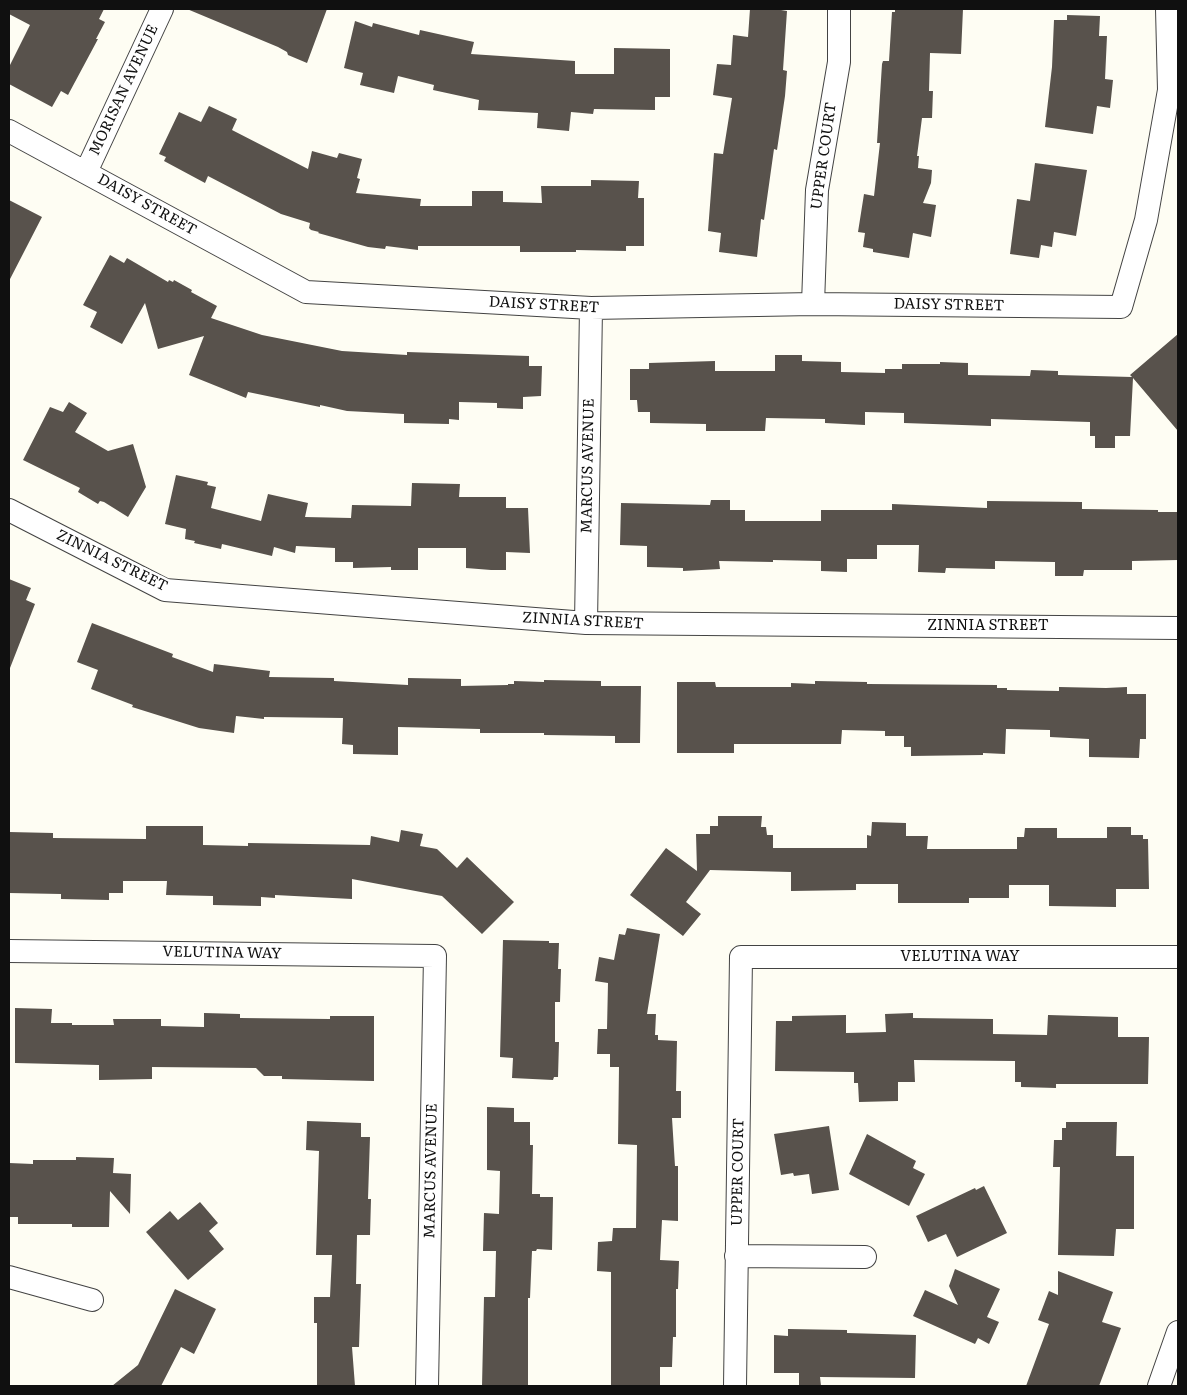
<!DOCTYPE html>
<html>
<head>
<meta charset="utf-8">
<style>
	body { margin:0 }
	#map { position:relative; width:1187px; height:1395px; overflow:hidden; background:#fefdf3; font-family:Literata,serif }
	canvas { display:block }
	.frame { position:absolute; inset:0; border:10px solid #101010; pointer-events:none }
</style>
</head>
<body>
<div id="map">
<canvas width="1187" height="1395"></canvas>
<div class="frame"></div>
</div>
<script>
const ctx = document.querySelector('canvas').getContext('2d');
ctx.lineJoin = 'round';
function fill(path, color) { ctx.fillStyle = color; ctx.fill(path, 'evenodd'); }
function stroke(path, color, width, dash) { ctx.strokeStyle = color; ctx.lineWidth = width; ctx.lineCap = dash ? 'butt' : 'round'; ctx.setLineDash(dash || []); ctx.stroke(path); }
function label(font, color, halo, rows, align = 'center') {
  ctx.font = font + ' Literata,serif'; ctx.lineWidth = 5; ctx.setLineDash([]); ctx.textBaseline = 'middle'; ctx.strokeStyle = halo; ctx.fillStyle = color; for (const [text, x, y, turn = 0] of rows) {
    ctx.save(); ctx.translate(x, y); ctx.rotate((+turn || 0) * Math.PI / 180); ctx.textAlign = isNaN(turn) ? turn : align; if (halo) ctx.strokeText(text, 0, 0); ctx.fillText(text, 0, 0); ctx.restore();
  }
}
fill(new Path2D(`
	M 9,9 L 104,9 L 99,19 L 105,22 L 96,39 L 98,39 L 68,95 L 61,91 L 52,107 L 9,84 L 9,67 L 30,25 L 9,14 Z
	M 187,9 L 327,9 L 307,63 L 288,55 L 287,52 L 278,47 Z
	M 750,9 L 782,9 L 781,10 L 787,11 L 783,70 L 787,71 L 785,96 L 777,150 L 774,149 L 764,220 L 761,219 L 757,257 L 719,252 L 721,233 L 708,231 L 714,153 L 723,154 L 732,98 L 713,95 L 717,64 L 731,65 L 733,35 L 748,37 Z
	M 895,9 L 963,9 L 961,54 L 930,53 L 929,91 L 933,91 L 932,118 L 922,118 L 917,156 L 919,156 L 918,168 L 932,170 L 931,183 L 923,203 L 936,205 L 931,237 L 913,233 L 909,258 L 873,252 L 873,249 L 863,247 L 865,233 L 858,232 L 864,194 L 874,196 L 880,143 L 877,143 L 882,64 L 883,61 L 889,61 L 892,12 L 895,12 Z
	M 1067,15 L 1100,16 L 1099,36 L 1107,36 L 1105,79 L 1113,80 L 1110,108 L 1097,106 L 1093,134 L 1045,127 L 1052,67 L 1054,20 L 1067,20 Z
	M 355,21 L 372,27 L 373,23 L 419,35 L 420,30 L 474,42 L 471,54 L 575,61 L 575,74 L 614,74 L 614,48 L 670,49 L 670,97 L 655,97 L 655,110 L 594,109 L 593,114 L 571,112 L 569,131 L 537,128 L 538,113 L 478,110 L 479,100 L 433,90 L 434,85 L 398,76 L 394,93 L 360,85 L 363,73 L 344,68 Z
	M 209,106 L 237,119 L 232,130 L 308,169 L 312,151 L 337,158 L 339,153 L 362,159 L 357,178 L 360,179 L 356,193 L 421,199 L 420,206 L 472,206 L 472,191 L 503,191 L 503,202 L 542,203 L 541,186 L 591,186 L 591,180 L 639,181 L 638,198 L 644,198 L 644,246 L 626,246 L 626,251 L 576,250 L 576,252 L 520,252 L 520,246 L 418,246 L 418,250 L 386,246 L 385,249 L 368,247 L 318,233 L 319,232 L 311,230 L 309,228 L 310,223 L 281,214 L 208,176 L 205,183 L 164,161 L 166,157 L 159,154 L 179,112 L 201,122 Z
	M 1035,163 L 1087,170 L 1076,236 L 1054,232 L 1052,247 L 1041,245 L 1039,258 L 1010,254 L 1017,199 L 1030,201 Z
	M 9,200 L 42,217 L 9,281 Z
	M 110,255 L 124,263 L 127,258 L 168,282 L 169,280 L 173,282 L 174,280 L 192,290 L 191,292 L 217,306 L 211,318 L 262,335 L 342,351 L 407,355 L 407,352 L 529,356 L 529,366 L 542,366 L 541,396 L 523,397 L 523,409 L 497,408 L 497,403 L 459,402 L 459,420 L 449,419 L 449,424 L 404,423 L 404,414 L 347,411 L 320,405 L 320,407 L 248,392 L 246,398 L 189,375 L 204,336 L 158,349 L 145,303 L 122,344 L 90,327 L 97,312 L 83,305 Z
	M 1178,334 L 1178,431 L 1133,378 L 1130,436 L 1115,436 L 1115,448 L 1095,448 L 1095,436 L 1090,436 L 1090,422 L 991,419 L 991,426 L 904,423 L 904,413 L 865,412 L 865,425 L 825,423 L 825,419 L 766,418 L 765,431 L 706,431 L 706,424 L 650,423 L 650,412 L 638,412 L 637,400 L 630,400 L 630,369 L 649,369 L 649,363 L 715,361 L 715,371 L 775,371 L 775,355 L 802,355 L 802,361 L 841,362 L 841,372 L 885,373 L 885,369 L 902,369 L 902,364 L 940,364 L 940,362 L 968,363 L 968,375 L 1030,376 L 1031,370 L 1058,371 L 1058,375 L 1132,377 L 1130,375 Z
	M 69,402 L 87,413 L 75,432 L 108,451 L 133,444 L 146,487 L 128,517 L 104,502 L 100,501 L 98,504 L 78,492 L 80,488 L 23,460 L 50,407 L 63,412 Z
	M 176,475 L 208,482 L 207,485 L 216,487 L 211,508 L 261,521 L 268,494 L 308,503 L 305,517 L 351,518 L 352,505 L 411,506 L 412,483 L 460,484 L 459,497 L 506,497 L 506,508 L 528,508 L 530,553 L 506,552 L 506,570 L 491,570 L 466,568 L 466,548 L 418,548 L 418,570 L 391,570 L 391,567 L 353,568 L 353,562 L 335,562 L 335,548 L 296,546 L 295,553 L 274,547 L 272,556 L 222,544 L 221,549 L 194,543 L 195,541 L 185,539 L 186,529 L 165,524 Z
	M 711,500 L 730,500 L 730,510 L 745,510 L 745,521 L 821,521 L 821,510 L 892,510 L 892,504 L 987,508 L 987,501 L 1082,502 L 1082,509 L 1158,510 L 1158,512 L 1178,512 L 1178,560 L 1132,561 L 1132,570 L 1084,570 L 1083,576 L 1055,576 L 1055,562 L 995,561 L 995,569 L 946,568 L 945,573 L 918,572 L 919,545 L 877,545 L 877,559 L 847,559 L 847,572 L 821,571 L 821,561 L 773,560 L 773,562 L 719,561 L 720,569 L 683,571 L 683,568 L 647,567 L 647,546 L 620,545 L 621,503 L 710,505 Z
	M 9,579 L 31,588 L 26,600 L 35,604 L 10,668 Z
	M 92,623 L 173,654 L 172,657 L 213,672 L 214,664 L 270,671 L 269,677 L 334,678 L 334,681 L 408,685 L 408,678 L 461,679 L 461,686 L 508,685 L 508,684 L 514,684 L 514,681 L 544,682 L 544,680 L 601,681 L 601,686 L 641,686 L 640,743 L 615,743 L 615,736 L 544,735 L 544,733 L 480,733 L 480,729 L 398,727 L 398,755 L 353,754 L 353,745 L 342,744 L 343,718 L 264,717 L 264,719 L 236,716 L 234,733 L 199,728 L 132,707 L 133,705 L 91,689 L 98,670 L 77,662 Z
	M 815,681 L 867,682 L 867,684 L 997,685 L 997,688 L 1007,688 L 1007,690 L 1059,691 L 1059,687 L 1106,688 L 1127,687 L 1127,694 L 1146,694 L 1146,739 L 1140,739 L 1139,758 L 1089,757 L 1089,739 L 1050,737 L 1050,730 L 1006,729 L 1005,754 L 983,753 L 983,755 L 911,756 L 911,747 L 904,747 L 904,736 L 885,736 L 885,731 L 842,730 L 841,744 L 734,744 L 734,753 L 677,753 L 677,682 L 715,682 L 716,687 L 791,687 L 791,683 L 815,684 Z
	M 718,816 L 762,816 L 761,827 L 766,827 L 767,835 L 773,835 L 773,848 L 867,848 L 867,835 L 871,836 L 872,822 L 906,823 L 906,836 L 928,836 L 927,849 L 1017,849 L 1017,837 L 1024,837 L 1025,828 L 1057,828 L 1057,838 L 1107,838 L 1107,827 L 1131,827 L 1131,835 L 1143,835 L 1143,839 L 1148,839 L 1149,889 L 1116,889 L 1116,907 L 1049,906 L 1049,885 L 1009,885 L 1009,898 L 969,898 L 969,903 L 898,903 L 898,884 L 856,884 L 856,890 L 791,891 L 791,872 L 710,870 L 686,902 L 701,914 L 683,936 L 630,895 L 666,848 L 697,871 L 696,834 L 710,834 L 710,826 L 718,826 Z
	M 146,826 L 203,826 L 203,845 L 248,846 L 248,843 L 370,845 L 371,836 L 399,842 L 401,830 L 423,834 L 420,846 L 437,849 L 457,868 L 467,857 L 514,902 L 482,934 L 442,896 L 352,879 L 352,899 L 275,895 L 275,898 L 261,897 L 261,906 L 213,905 L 213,896 L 166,895 L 167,881 L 123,881 L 123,893 L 109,893 L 109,900 L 61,899 L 61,894 L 9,893 L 9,832 L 53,833 L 53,838 L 146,839 Z
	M 627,928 L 660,934 L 647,1014 L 656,1014 L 655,1035 L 658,1035 L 658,1040 L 677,1041 L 676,1091 L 681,1091 L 681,1118 L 672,1118 L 675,1166 L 678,1166 L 678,1221 L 662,1220 L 660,1260 L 679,1261 L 678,1289 L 676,1289 L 676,1337 L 673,1337 L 672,1367 L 660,1367 L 660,1386 L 611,1386 L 611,1272 L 597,1271 L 598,1242 L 612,1241 L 613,1228 L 636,1228 L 637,1145 L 618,1144 L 619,1067 L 610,1067 L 610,1054 L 597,1054 L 598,1029 L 607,1029 L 608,983 L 595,981 L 599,957 L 614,960 L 619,934 L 625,935 Z
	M 503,940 L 549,941 L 549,943 L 559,943 L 558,969 L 561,969 L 560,1002 L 555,1002 L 555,1042 L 559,1042 L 558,1077 L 554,1077 L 553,1080 L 512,1078 L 513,1058 L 500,1057 Z
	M 15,1008 L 52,1009 L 51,1023 L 72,1023 L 72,1025 L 114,1025 L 113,1019 L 161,1019 L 161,1026 L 204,1027 L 204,1013 L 240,1014 L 240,1018 L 330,1019 L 330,1016 L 374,1016 L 374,1081 L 282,1079 L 282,1076 L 264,1076 L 256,1068 L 152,1067 L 152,1079 L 99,1080 L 99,1065 L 15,1063 Z
	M 913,1013 L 913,1018 L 993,1019 L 993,1034 L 1047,1035 L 1048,1015 L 1118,1017 L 1118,1037 L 1149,1037 L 1148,1084 L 1056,1084 L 1056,1088 L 1021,1087 L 1021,1082 L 1015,1082 L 1015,1061 L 914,1060 L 915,1082 L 898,1082 L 898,1101 L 859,1102 L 858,1083 L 854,1083 L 854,1072 L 775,1071 L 776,1021 L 792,1021 L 792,1016 L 846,1015 L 846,1033 L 886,1032 L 885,1014 Z
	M 487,1107 L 514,1108 L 514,1122 L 530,1122 L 530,1145 L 533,1145 L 532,1194 L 540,1194 L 540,1197 L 553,1197 L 552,1250 L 537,1249 L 536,1251 L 532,1251 L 530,1298 L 528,1298 L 528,1386 L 482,1386 L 484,1297 L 495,1297 L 496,1251 L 483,1251 L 484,1213 L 499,1214 L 500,1171 L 487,1170 Z
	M 307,1121 L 361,1123 L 361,1137 L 370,1137 L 368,1199 L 371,1199 L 370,1235 L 357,1235 L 356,1284 L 361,1284 L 359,1347 L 352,1347 L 355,1386 L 317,1386 L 317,1323 L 314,1323 L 314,1297 L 330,1297 L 332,1255 L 316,1255 L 319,1151 L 306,1150 Z
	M 1066,1122 L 1117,1122 L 1116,1156 L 1134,1156 L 1134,1229 L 1116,1229 L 1114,1256 L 1058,1255 L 1060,1167 L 1053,1167 L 1054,1140 L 1062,1140 L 1062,1128 L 1066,1128 Z
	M 829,1126 L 839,1190 L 812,1194 L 809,1174 L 794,1176 L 793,1173 L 781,1175 L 774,1134 Z
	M 867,1134 L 916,1161 L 913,1168 L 925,1174 L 909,1206 L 849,1174 Z
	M 76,1157 L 114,1158 L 113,1173 L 131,1174 L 130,1214 L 110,1191 L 109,1227 L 72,1227 L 72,1224 L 18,1224 L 18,1217 L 9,1217 L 9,1163 L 33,1164 L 33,1160 L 76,1160 Z
	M 984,1186 L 1007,1233 L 957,1257 L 946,1234 L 928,1242 L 916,1216 L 975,1188 L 976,1190 Z
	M 200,1202 L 218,1223 L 209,1231 L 224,1249 L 188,1280 L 146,1232 L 170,1211 L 178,1220 Z
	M 955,1269 L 1000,1289 L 987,1317 L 999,1322 L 989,1344 L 978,1338 L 975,1344 L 913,1316 L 925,1290 L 958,1305 L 949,1286 Z
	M 1058,1271 L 1113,1292 L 1102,1322 L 1121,1328 L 1099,1386 L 1026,1386 L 1049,1324 L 1038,1320 L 1049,1291 L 1058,1295 Z
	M 175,1289 L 216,1309 L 194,1354 L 181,1347 L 161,1386 L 112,1386 L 138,1365 Z
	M 788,1329 L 847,1330 L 847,1333 L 916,1335 L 915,1378 L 820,1377 L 821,1386 L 799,1386 L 799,1373 L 774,1373 L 774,1335 L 788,1336 Z`), '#58524c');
const minor = new Path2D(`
	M 9,131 L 306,292 L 591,308 L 813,304 L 1121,307 L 1146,220 L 1169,90 L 1167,9
	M 86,172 L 162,9
	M 813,304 L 817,190 L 839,62 L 839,9
	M 9,510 L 165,590 L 586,623 L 1178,628
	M 586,623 L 591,308
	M 9,951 L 435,956 L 427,1386
	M 736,1256 L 865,1257
	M 9,1277 L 92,1300
	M 735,1386 L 741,957 L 1178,957
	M 1159,1386 L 1178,1332`);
stroke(minor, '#434343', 24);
stroke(minor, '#fff', 22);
label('15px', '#101010', '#fff', [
	["MORISAN AVENUE",124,90,-65],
	["UPPER COURT",824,156,-82],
	["DAISY STREET",147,205,29],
	["DAISY STREET",544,305,3],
	["DAISY STREET",949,305,1],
	["MARCUS AVENUE",588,466,-89],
	["ZINNIA STREET",112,561,26],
	["ZINNIA STREET",583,621,3],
	["ZINNIA STREET",988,626],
	["VELUTINA WAY",222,953,1],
	["VELUTINA WAY",960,957],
	["MARCUS AVENUE",431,1171,-89],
	["UPPER COURT",738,1172,-89]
]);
</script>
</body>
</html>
